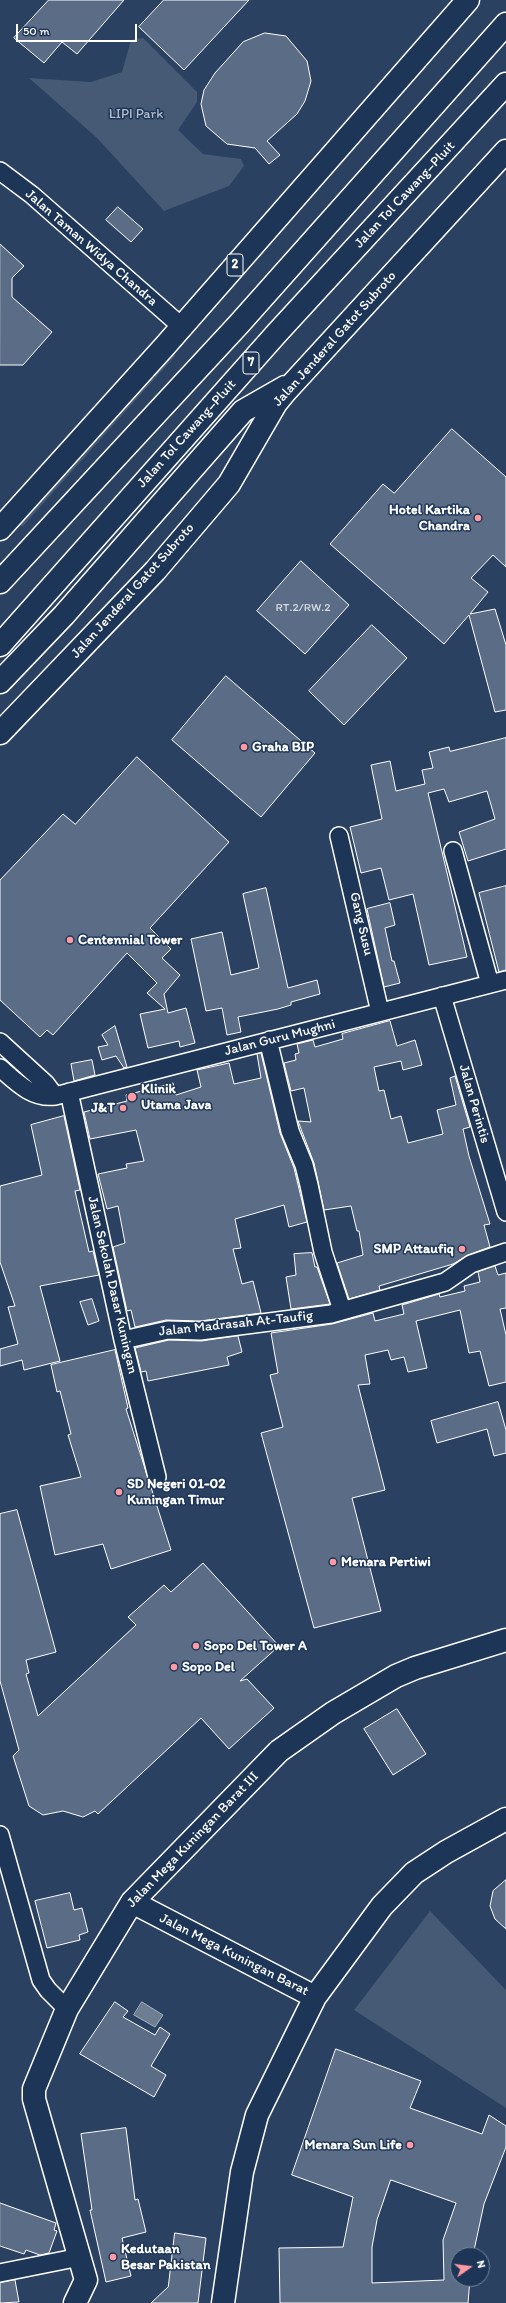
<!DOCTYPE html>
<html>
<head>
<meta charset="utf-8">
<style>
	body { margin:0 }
	#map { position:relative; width:506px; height:2303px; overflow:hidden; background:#2a4161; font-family:Itim,sans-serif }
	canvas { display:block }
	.north { position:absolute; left:450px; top:2247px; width:40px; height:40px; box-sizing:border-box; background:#1d3557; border:1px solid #77869a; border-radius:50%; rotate:76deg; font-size:11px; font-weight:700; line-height:16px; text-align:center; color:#fff }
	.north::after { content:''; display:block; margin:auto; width:14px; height:18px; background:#ff9aa2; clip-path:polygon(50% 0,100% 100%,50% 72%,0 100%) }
	.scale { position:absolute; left:16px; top:24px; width:121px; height:18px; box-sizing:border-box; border:2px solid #fff; border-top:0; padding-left:5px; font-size:12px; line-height:14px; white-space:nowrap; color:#fff; -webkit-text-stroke:3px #1d3557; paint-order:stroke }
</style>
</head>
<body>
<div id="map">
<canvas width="506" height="2303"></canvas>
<div class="north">N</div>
<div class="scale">50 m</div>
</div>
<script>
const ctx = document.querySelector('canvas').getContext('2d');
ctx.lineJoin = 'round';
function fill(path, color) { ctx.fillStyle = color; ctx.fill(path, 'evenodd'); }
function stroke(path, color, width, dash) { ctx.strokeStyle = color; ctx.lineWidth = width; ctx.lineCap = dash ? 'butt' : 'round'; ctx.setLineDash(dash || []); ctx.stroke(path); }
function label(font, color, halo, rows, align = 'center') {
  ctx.font = font + ' Itim,sans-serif'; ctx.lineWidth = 3; ctx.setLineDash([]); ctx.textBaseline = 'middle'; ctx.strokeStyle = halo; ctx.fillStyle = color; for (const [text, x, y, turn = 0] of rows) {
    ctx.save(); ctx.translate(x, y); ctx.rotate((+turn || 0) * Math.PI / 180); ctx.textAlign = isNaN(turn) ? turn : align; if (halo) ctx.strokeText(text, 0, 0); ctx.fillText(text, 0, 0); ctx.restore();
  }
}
fill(new Path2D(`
	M 143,38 L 197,92 L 197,102 L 178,130 L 203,154 L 241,159 L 244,166 L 229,186 L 164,211 L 97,138 L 29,78 L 91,82 L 122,72 L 131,40 Z
	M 165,346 L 175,356 L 22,527 L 11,514 Z
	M 430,1911 L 506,1990 L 506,2108 L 354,2010 Z`), '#465975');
const water = new Path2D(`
	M 142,2002 L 163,2015 L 155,2027 L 134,2015 Z`);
fill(water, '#6d7d92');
stroke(water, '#a7b1be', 1);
const building = new Path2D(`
	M 49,0 L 124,0 L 77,54 L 62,42 L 44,63 L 14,38 Z
	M 164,0 L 249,0 L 184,70 L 139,27 Z
	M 265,33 L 286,36 L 307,61 L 311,81 L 305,101 L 297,114 L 267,141 L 280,155 L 269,164 L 255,148 L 227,144 L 206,126 L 201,104 L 204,90 L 215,73 L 243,42 Z
	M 118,207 L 143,229 L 131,242 L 106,220 Z
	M 0,244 L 24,266 L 12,278 L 12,297 L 52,332 L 23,365 L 0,365 Z
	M 452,429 L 506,477 L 506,567 L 493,555 L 471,578 L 488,592 L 470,614 L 495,609 L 506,645 L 506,710 L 495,712 L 469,615 L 444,644 L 330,544 L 383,484 L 394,493 Z
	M 301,561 L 349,605 L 305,654 L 257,611 Z
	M 372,625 L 407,658 L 344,725 L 309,691 Z
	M 226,676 L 315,753 L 261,817 L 172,740 Z
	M 506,738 L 506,849 L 468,861 L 459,832 L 495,819 L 487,791 L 449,802 L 444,789 L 428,793 L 467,957 L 429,965 L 413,894 L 389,900 L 381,868 L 361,873 L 350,827 L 382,819 L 371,765 L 390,761 L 396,791 L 425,784 L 422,770 L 433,768 L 429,752 L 449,747 L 450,751 Z
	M 137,757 L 229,842 L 150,928 L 171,949 L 162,958 L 180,975 L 164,994 L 168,1013 L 186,1008 L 195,1043 L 180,1047 L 179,1041 L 148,1048 L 140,1014 L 165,1009 L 147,993 L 157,983 L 127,953 L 53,1035 L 47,1030 L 40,1037 L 0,1000 L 0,880 L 63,814 L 75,824 Z
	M 506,886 L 506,970 L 499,972 L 479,893 Z
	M 266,888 L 288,988 L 317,980 L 320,994 L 291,1002 L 291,1005 L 278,1009 L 238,1017 L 241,1032 L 227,1035 L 222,1008 L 206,1011 L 191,939 L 222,932 L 231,975 L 259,968 L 243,894 Z
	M 390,903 L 395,925 L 385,928 L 392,961 L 394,961 L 400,983 L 384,987 L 367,909 Z
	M 390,1021 L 397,1046 L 415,1040 L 422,1065 L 403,1070 L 401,1061 L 374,1067 L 379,1091 L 384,1090 L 391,1119 L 401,1116 L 408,1143 L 443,1134 L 437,1110 L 456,1105 L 450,1078 L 455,1076 L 470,1127 L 463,1129 L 469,1156 L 490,1224 L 484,1225 L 490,1247 L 468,1255 L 453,1264 L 379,1286 L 380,1290 L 349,1299 L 337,1263 L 363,1255 L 359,1231 L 357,1231 L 351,1206 L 324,1210 L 314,1163 L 298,1121 L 311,1122 L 304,1088 L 291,1091 L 284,1063 L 296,1060 L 295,1054 L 299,1053 L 297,1044 L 313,1040 L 315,1047 L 343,1039 L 342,1034 Z
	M 115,1026 L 127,1067 L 124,1068 L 116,1056 L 102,1060 L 98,1047 L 108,1045 L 102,1035 Z
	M 261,1053 L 280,1133 L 294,1168 L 307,1222 L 289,1227 L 284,1205 L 235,1219 L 241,1248 L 233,1249 L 242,1284 L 253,1281 L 261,1313 L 200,1321 L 166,1320 L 135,1327 L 131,1310 L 127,1311 L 113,1247 L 125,1243 L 118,1206 L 107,1209 L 98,1174 L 127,1168 L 126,1164 L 144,1161 L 136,1130 L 90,1139 L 84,1112 L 127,1101 L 126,1095 L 173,1083 L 176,1095 L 201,1087 L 197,1070 L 229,1063 L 234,1084 L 261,1078 L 257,1054 Z
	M 92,1060 L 95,1075 L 74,1081 L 71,1064 Z
	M 64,1116 L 80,1190 L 75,1191 L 89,1252 L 93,1251 L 99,1275 L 40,1286 L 60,1361 L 24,1370 L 22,1360 L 0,1366 L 0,1349 L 18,1344 L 8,1307 L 15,1306 L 0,1262 L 0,1186 L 42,1175 L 31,1125 Z
	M 312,1253 L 315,1267 L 317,1267 L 330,1304 L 291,1309 L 286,1277 L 296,1275 L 294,1254 Z
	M 495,1266 L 498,1275 L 506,1273 L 506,1308 L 500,1309 L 506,1335 L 506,1382 L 489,1386 L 480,1351 L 469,1353 L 460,1310 L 416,1321 L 427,1368 L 408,1372 L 404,1357 L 391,1360 L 388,1350 L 365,1355 L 370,1384 L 358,1385 L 385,1490 L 352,1498 L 381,1611 L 314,1628 L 261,1433 L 283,1427 L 270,1375 L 278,1373 L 271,1333 L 332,1324 L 373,1313 L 375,1321 L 404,1314 L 402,1305 L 439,1294 L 440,1297 L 465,1291 L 464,1286 L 480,1282 L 478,1272 Z
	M 92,1299 L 99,1321 L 88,1325 L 80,1302 Z
	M 238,1336 L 242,1352 L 227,1357 L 229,1365 L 148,1381 L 146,1371 L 141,1372 L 135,1348 L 169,1340 L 201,1341 Z
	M 115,1350 L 128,1408 L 126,1409 L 171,1550 L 111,1569 L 103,1544 L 55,1555 L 40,1486 L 81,1477 L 68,1435 L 71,1434 L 60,1391 L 57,1392 L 51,1365 Z
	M 498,1402 L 506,1430 L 506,1453 L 494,1456 L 487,1429 L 437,1443 L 431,1421 Z
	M 17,1510 L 56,1652 L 26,1660 L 29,1673 L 26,1674 L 38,1716 L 136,1625 L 128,1617 L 164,1585 L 171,1592 L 203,1563 L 279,1646 L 240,1681 L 247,1679 L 274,1708 L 229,1749 L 201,1718 L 98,1814 L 95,1811 L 83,1817 L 63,1811 L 43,1815 L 29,1806 L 13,1756 L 19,1750 L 0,1681 L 0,1514 Z
	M 397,1709 L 426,1754 L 393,1775 L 364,1729 Z
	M 506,1880 L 506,1929 L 495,1919 L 490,1906 L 493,1891 Z
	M 70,1893 L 74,1910 L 82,1908 L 88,1932 L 79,1935 L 80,1940 L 47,1948 L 35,1901 Z
	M 115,2002 L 128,2011 L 123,2017 L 155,2035 L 160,2027 L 170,2034 L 151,2066 L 166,2075 L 154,2097 L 80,2054 Z
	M 336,2049 L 421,2081 L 410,2108 L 482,2134 L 489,2115 L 506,2126 L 506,2147 L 484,2204 L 473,2255 L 458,2255 L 458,2279 L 470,2279 L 468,2303 L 280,2303 L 279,2248 L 343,2247 L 353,2197 L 292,2175 ZM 391,2180 L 456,2203 L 443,2240 L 444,2280 L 372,2283 L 372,2247 L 377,2220 Z
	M 126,2128 L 135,2200 L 138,2199 L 146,2232 L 122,2238 L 131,2276 L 106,2282 L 90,2210 L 92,2210 L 81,2134 Z
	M 0,2203 L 56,2223 L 54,2230 L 57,2231 L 49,2253 L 40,2255 L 26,2250 L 24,2254 L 0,2246 Z
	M 175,2233 L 206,2238 L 198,2303 L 151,2303 L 168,2287 Z
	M 15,2280 L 19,2302 L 0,2303 L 0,2283 Z`);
fill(building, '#5b6c86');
stroke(building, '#fff', 1);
const street = new Path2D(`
	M 0,171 L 32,195 L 181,326
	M 339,836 L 380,1012
	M 453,851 L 490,984
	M 442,996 L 506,1212
	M 270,1040 L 270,1048 L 290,1131 L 304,1165 L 309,1185 L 323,1252 L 342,1310
	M 0,1042 L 46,1084 L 55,1096
	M 0,1068 C 16,1082 32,1099 55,1096 L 506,980
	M 69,1092 L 123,1340 L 157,1477
	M 123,1340 L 168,1330 L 200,1331 L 331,1314 L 445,1282 L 471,1264 L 506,1252
	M 0,1835 L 41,1980 L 48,1990 L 67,2009
	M 0,2273 L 80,2257`);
const secondary = new Path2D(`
	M 132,1902 L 315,1997
	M 75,2303 L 86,2280 L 34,2099 L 34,2089 L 67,2009 L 132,1902 L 279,1751 L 333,1713 L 396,1676 L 415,1668 L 506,1640
	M 223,2303 L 242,2172 L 257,2115 L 315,1997 L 382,1906 L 414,1873 L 446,1852 L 506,1819`);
const highway = new Path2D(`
	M 0,529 L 165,346 L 468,0
	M 0,582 L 239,324 L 506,24
	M 0,645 L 277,333 L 506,84
	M 0,682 L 64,615 L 243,411 L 285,387
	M 0,733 L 155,571 L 229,484 L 276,403 L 285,392 L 506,151`);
stroke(street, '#fff', 20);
stroke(secondary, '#fff', 25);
stroke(highway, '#fff', 25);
stroke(street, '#1d3557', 17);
stroke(secondary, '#1d3557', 22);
stroke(highway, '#1d3557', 22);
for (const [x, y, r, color] of [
	[478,518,4,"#ff9aa2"],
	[244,747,4,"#ff9aa2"],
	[70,940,4,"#ff9aa2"],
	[132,1097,5,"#ff9aa2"],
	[123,1108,4,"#ff9aa2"],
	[462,1249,4,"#ff9aa2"],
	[119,1492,4,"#ff9aa2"],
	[333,1562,4,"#ff9aa2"],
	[196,1646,4,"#ff9aa2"],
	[174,1667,4,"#ff9aa2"],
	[410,2145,4,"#ff9aa2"],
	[113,2257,4,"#ff9aa2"]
]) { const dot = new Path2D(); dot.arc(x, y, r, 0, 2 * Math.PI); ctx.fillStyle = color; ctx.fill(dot); stroke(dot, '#1d3557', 1.5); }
label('12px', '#d6dae1', null, [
	["RT.2/RW.2",303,608]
]);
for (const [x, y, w] of [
	[235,265,16],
	[251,363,16]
]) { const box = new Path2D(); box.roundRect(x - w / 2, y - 11, w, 22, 3); ctx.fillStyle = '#1d3557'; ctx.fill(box); stroke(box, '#fff', 1); }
label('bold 13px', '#fff', null, [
	["2",235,265],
	["7",251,363]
]);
label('14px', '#b5bdc8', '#1d3557', [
	["LIPI Park",136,114]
]);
label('14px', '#fff', '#1d3557', [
	["Jalan Tol Cawang–Pluit",405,195,-47],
	["Jalan Taman Widya Chandra",91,248,41],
	["Jalan Jenderal Gatot Subroto",335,339,-48],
	["Jalan Tol Cawang–Pluit",187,434,-48],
	["Jalan Jenderal Gatot Subroto",133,591,-48],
	["Gang Susu",361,924,77],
	["Jalan Guru Mughni",280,1038,-14],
	["Jalan Perintis",474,1104,74],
	["Jalan Sekolah Dasar Kuningan",112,1285,77],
	["Jalan Madrasah At-Taufig",236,1324,-6],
	["Jalan Mega Kuningan Barat III",193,1840,-46],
	["Jalan Mega Kuningan Barat",234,1955,27]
]);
label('bold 14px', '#fff', '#1d3557', [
	["Hotel Kartika",470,510,"right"],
	["Chandra",470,526,"right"],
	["Graha BIP",252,747],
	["Centennial Tower",78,940],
	["Klinik",141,1089],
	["Utama Java",141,1105],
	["J&T",115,1108,"right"],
	["SMP Attaufiq",454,1249,"right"],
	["SD Negeri 01-02",127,1484],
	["Kuningan Timur",127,1500],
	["Menara Pertiwi",341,1562],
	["Sopo Del Tower A",204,1646],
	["Sopo Del",182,1667],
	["Menara Sun Life",402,2145,"right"],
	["Kedutaan",121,2249],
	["Besar Pakistan",121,2265]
], 'left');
</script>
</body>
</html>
